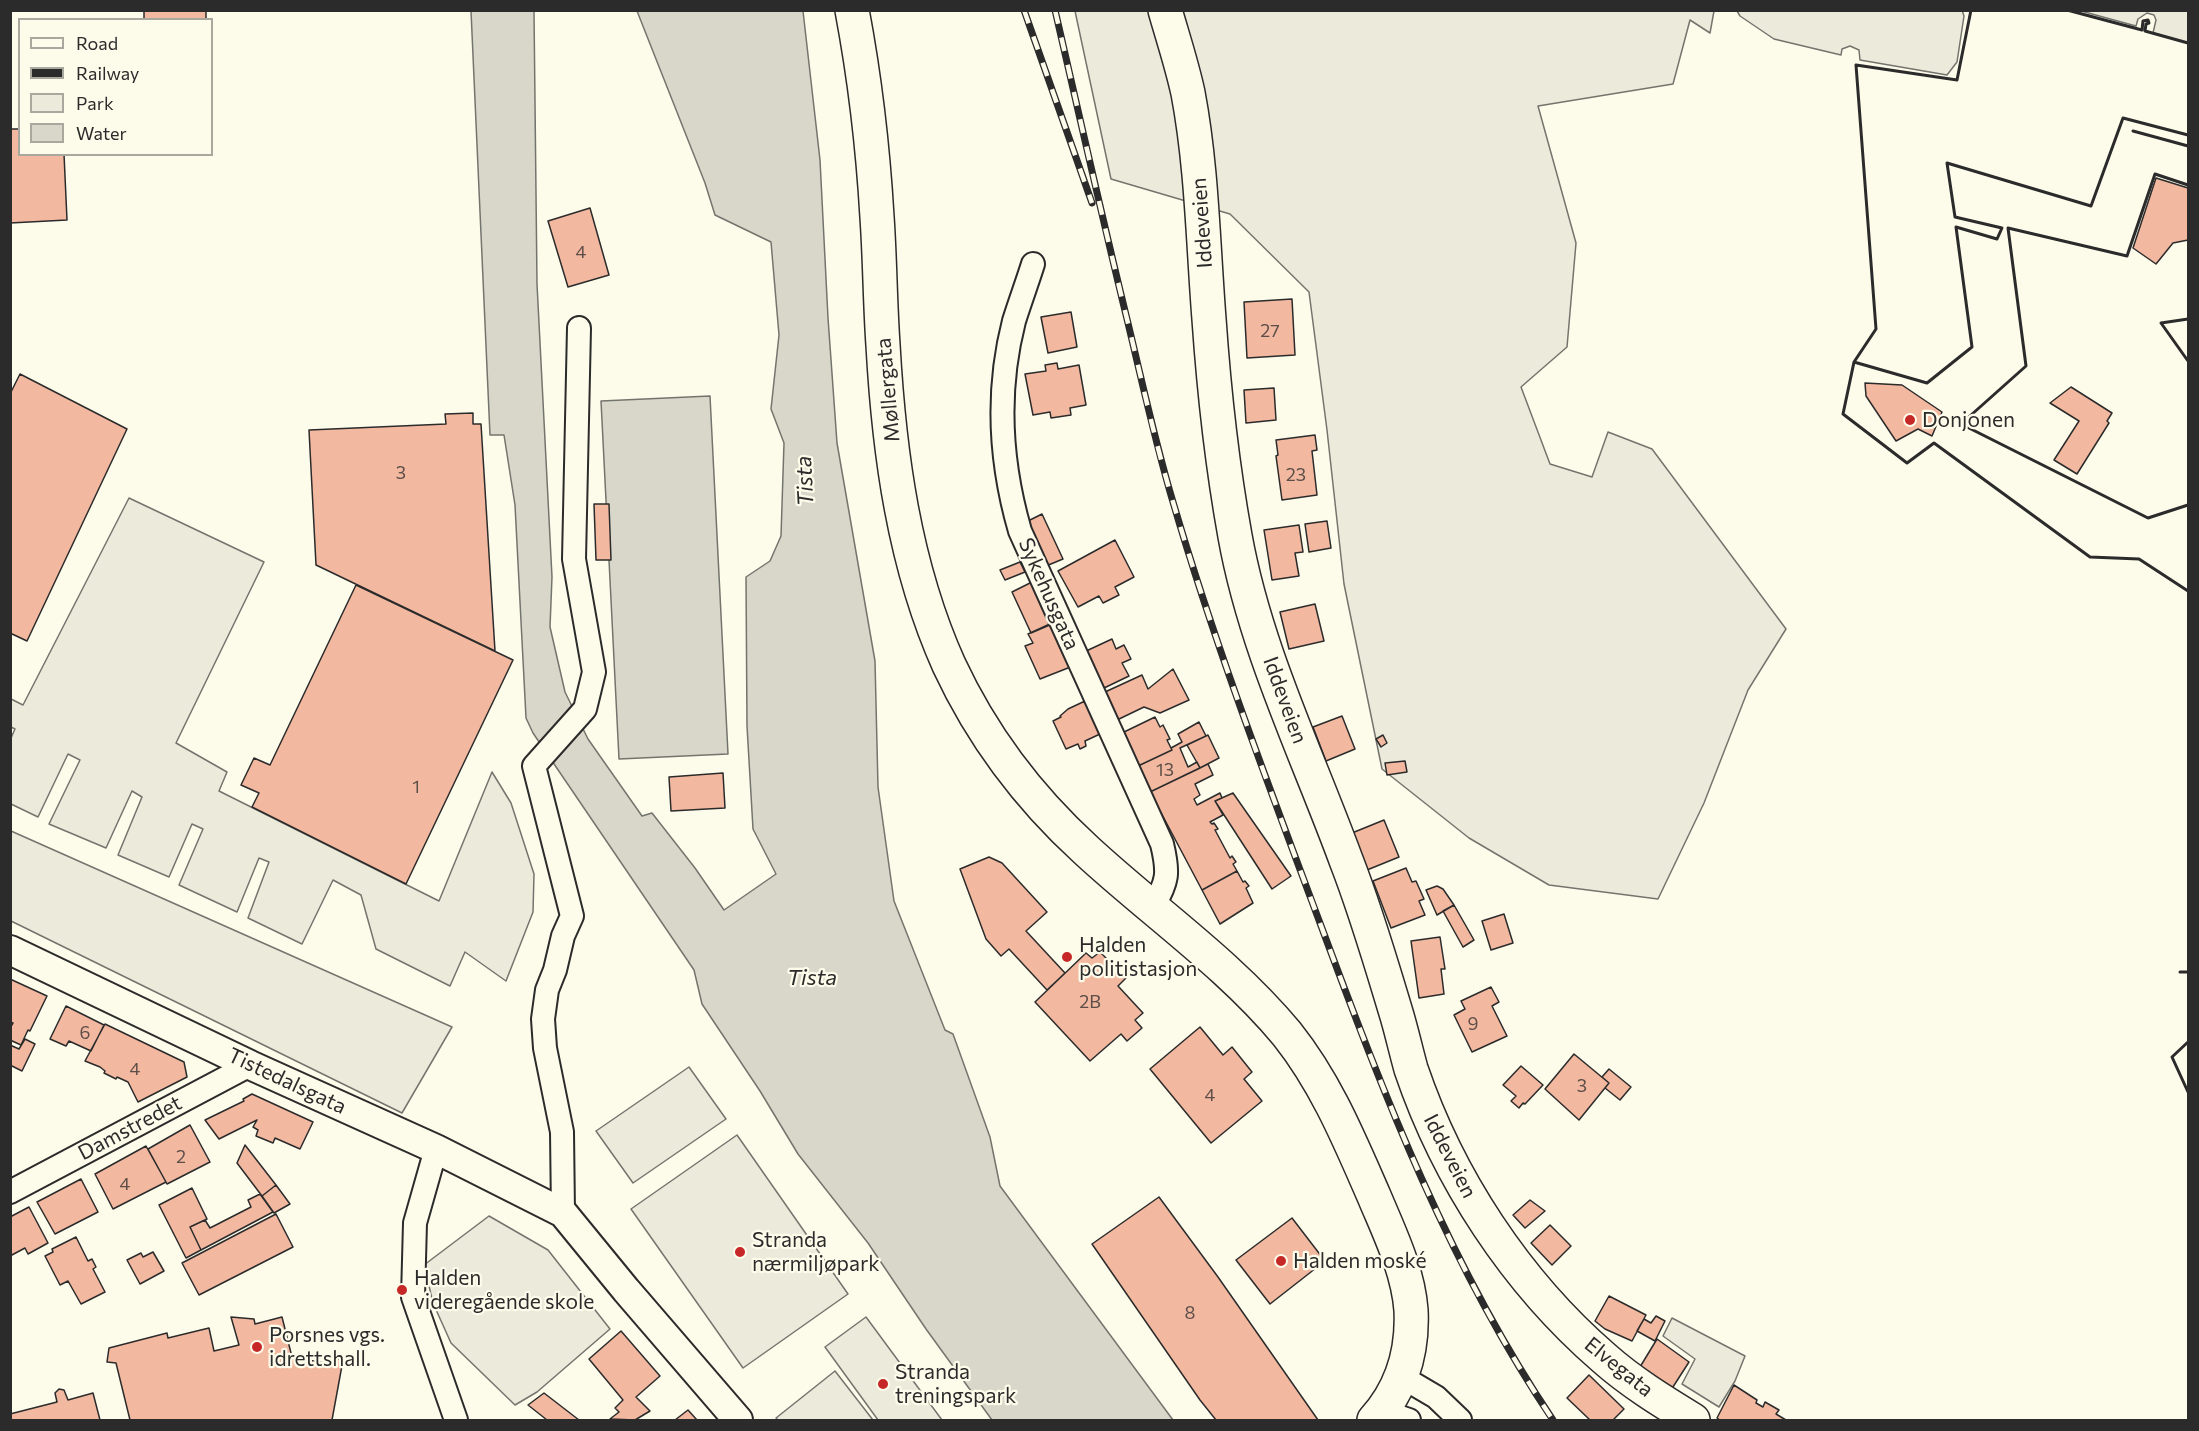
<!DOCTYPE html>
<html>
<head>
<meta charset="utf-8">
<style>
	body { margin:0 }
	#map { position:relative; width:2199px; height:1431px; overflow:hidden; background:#fdfbea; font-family:Commissioner,sans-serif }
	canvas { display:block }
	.frame { position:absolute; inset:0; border:12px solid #2b2b2b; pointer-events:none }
	.legend { position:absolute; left:18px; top:18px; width:195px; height:138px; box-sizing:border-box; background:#fdfbea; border:2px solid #a9a89e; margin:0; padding:8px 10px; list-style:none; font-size:18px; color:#2b2b2b }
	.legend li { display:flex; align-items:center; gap:12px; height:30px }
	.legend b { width:30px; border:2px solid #a9a89e }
</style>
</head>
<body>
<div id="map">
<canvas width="2199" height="1431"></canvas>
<div class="frame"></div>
<ul class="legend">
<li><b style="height:8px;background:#fdfbea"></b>Road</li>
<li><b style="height:8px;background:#2b2b2b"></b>Railway</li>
<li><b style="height:16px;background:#ecebdb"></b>Park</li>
<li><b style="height:16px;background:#d8d7c9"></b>Water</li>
</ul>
</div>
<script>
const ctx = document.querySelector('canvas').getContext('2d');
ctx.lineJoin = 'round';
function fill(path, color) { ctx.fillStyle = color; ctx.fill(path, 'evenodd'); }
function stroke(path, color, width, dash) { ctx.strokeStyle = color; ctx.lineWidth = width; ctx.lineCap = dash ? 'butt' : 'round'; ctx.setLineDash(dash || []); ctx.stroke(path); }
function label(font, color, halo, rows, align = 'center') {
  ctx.font = font + ' Commissioner,sans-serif'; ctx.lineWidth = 4.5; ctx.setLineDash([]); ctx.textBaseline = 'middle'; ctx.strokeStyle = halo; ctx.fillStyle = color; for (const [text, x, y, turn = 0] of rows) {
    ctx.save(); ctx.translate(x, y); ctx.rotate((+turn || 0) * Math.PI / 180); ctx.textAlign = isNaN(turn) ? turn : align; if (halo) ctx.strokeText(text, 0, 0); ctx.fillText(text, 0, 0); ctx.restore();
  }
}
const green = new Path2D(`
	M 1962,10 L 1964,16 L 1957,62 L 1947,75 L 1860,60 L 1859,50 L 1850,46 L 1842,49 L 1841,55 L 1774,39 L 1740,16 L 1737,11 Z
	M 1075,11 L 1714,11 L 1710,33 L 1690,20 L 1673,84 L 1538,106 L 1576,243 L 1567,347 L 1521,387 L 1550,464 L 1592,477 L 1608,432 L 1652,449 L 1786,629 L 1748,690 L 1704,803 L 1658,899 L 1549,885 L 1469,838 L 1382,769 L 1344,584 L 1327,430 L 1309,292 L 1230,214 L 1111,179 Z
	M 2081,11 L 2188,11 L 2188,43 L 2153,33 L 2156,20 L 2154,15 L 2147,13 L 2138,19 L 2136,26 Z
	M 689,1067 L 726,1119 L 633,1183 L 596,1131 Z
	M 737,1135 L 848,1294 L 743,1368 L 631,1209 Z
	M 866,1317 L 942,1420 L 878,1420 L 825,1347 Z`);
fill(green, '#ecebdb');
stroke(green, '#74746e', 1.5);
const parking = new Path2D(`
	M 129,498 L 264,562 L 176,743 L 227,772 L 219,791 L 439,901 L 492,772 L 511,803 L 534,874 L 533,912 L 506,981 L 465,952 L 450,986 L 376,949 L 361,895 L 333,880 L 302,944 L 248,918 L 269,862 L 259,858 L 237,912 L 179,885 L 203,829 L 192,824 L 169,877 L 118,855 L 142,797 L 132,791 L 106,848 L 49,824 L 80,760 L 68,754 L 38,817 L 11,804 L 11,738 L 15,729 L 11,727 L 11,699 L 23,705 Z
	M 10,831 L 11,831 L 452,1027 L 402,1113 L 11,921 Z
	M 489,1216 L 548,1250 L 610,1329 L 537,1392 L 515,1405 L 451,1343 L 433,1303 L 424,1265 Z
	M 1672,1318 L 1745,1356 L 1735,1381 L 1719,1407 L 1682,1384 L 1695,1359 L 1663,1336 Z
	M 835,1371 L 873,1420 L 778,1420 L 776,1418 Z`);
fill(parking, '#eceadb');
stroke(parking, '#74746e', 1.5);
const water = new Path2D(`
	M 471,11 L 534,11 L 537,284 L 552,577 L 550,627 L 565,692 L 588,739 L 642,816 L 652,813 L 695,868 L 724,910 L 776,874 L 753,829 L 747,726 L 746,577 L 770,561 L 781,536 L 784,443 L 771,409 L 779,335 L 771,242 L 715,215 L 705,183 L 637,11 L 803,11 L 820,160 L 828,318 L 837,443 L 875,661 L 878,787 L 894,901 L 945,1030 L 953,1034 L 990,1137 L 1000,1186 L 1173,1420 L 992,1420 L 926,1329 L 868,1243 L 798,1154 L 760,1091 L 702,1004 L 694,970 L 533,733 L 526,718 L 515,505 L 504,435 L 490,435 Z
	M 710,396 L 728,754 L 619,759 L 601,401 Z`);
fill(water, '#d8d7c9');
stroke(water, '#74746e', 1.5);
const building = new Path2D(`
	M 144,10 L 206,10 L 206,20 L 144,20 Z
	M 10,129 L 20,129 L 20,154 L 64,154 L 67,220 L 10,223 Z
	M 2156,178 L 2188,188 L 2188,240 L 2173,243 L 2156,264 L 2133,248 Z
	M 590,208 L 609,275 L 568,287 L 548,221 Z
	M 1292,299 L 1295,355 L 1247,358 L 1244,302 Z
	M 1071,312 L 1077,347 L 1048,353 L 1041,317 Z
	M 1057,363 L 1058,369 L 1079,365 L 1086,405 L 1070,408 L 1071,415 L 1051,418 L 1050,412 L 1033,415 L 1025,374 L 1046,371 L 1045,365 Z
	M 20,374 L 127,429 L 27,641 L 10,633 L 10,394 Z
	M 1865,383 L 1902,385 L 1942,412 L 1932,436 L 1918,429 L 1896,441 L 1866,396 Z
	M 2071,387 L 2112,413 L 2107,421 L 2109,423 L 2077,474 L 2054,460 L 2079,421 L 2050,403 Z
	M 1274,388 L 1276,420 L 1246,423 L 1244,390 Z
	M 473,413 L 473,424 L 481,424 L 495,651 L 316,565 L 309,430 L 446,424 L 445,414 Z
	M 1315,435 L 1317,450 L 1312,451 L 1317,495 L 1282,500 L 1276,456 L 1278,455 L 1276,440 Z
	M 594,504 L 609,504 L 611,560 L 596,560 Z
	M 1042,514 L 1063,559 L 1046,566 L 1026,522 Z
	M 1327,521 L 1331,548 L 1309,552 L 1305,524 Z
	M 1299,525 L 1303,552 L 1295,553 L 1299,576 L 1272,580 L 1264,530 Z
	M 1115,540 L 1134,577 L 1115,587 L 1119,595 L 1103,603 L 1099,596 L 1078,607 L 1058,571 Z
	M 1020,562 L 1025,572 L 1005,580 L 1000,570 Z
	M 1032,582 L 1052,624 L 1031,633 L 1012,592 Z
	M 356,585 L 513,660 L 406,884 L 252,807 L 259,793 L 241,785 L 254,758 L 270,765 Z
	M 1315,604 L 1324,641 L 1289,649 L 1280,612 Z
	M 1052,623 L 1073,666 L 1040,679 L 1025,646 L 1033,643 L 1028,634 Z
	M 1112,639 L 1116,649 L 1124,645 L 1131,659 L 1122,663 L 1129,676 L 1102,689 L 1084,652 Z
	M 1173,669 L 1189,700 L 1160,713 L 1144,707 L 1117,720 L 1105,692 L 1142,675 L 1148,689 Z
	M 1085,701 L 1100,734 L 1085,741 L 1086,746 L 1080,749 L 1078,744 L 1066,749 L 1053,721 L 1061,717 L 1060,716 L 1068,709 Z
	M 1342,716 L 1355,749 L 1326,761 L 1313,727 Z
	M 1155,717 L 1160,727 L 1163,725 L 1170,739 L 1167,740 L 1172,750 L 1138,766 L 1122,733 Z
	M 1199,722 L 1206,736 L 1180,748 L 1188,767 L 1197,762 L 1200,768 L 1150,792 L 1138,766 L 1172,750 L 1171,748 L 1182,742 L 1178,734 Z
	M 1208,735 L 1219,758 L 1200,768 L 1187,745 Z
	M 1383,735 L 1387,743 L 1381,747 L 1376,739 Z
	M 1405,761 L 1407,772 L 1387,775 L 1385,763 Z
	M 1208,764 L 1213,775 L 1195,784 L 1200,795 L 1194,799 L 1197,805 L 1220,793 L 1222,798 L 1215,801 L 1223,815 L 1210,822 L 1212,824 L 1214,823 L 1218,829 L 1215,830 L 1230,858 L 1232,856 L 1236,862 L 1233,864 L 1237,871 L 1202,890 L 1150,792 Z
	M 723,773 L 725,808 L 671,811 L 669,777 Z
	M 1233,793 L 1291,876 L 1272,889 L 1215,801 Z
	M 1384,820 L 1399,857 L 1367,870 L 1352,833 Z
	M 989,857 L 1002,863 L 1047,912 L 1026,931 L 1065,973 L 1047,990 L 1009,949 L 1001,956 L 986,939 L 960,869 Z
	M 1406,868 L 1412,882 L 1416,881 L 1424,899 L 1419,901 L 1425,915 L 1391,928 L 1373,881 Z
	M 1237,871 L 1243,882 L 1245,881 L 1249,886 L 1246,888 L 1253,903 L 1220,924 L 1202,890 Z
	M 1437,886 L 1443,889 L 1454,905 L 1437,915 L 1426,890 Z
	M 1454,905 L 1474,940 L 1463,947 L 1443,911 Z
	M 1504,914 L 1513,943 L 1491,950 L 1482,921 Z
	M 1440,937 L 1445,969 L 1441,969 L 1444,994 L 1419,998 L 1411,941 Z
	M 1100,952 L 1126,978 L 1118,986 L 1143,1013 L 1135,1020 L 1142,1028 L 1127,1041 L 1121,1034 L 1090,1061 L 1035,1002 L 1086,953 L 1092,958 Z
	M 10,979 L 47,996 L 30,1031 L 28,1030 L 21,1045 L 10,1040 L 10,1028 L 13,1023 L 10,1022 Z
	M 1491,987 L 1499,1002 L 1492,1006 L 1507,1036 L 1472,1052 L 1454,1015 L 1465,1009 L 1461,1001 Z
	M 66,1006 L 104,1025 L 91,1051 L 69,1041 L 66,1046 L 50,1039 Z
	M 105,1024 L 184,1062 L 187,1077 L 138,1102 L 128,1082 L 117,1077 L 116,1079 L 104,1073 L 105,1071 L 100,1067 L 85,1061 Z
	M 1200,1027 L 1223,1055 L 1232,1047 L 1252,1072 L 1244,1079 L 1262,1101 L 1211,1143 L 1150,1069 Z
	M 25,1039 L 35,1044 L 22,1071 L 10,1065 L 10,1045 L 19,1049 Z
	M 1574,1054 L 1609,1083 L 1579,1120 L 1545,1089 Z
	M 1521,1066 L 1543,1085 L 1525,1104 L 1523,1103 L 1519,1108 L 1511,1101 L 1516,1096 L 1503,1085 Z
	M 1609,1069 L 1631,1087 L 1620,1100 L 1605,1088 L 1609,1083 L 1602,1077 Z
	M 252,1094 L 313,1122 L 300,1149 L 275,1138 L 273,1143 L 256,1136 L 258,1130 L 253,1127 L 257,1120 L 219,1139 L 205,1120 L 244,1101 L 243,1099 Z
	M 190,1125 L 210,1162 L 167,1184 L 148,1149 Z
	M 245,1145 L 276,1185 L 262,1196 L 237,1163 Z
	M 146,1146 L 166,1182 L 113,1209 L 95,1174 Z
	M 81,1179 L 98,1212 L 55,1234 L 37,1202 Z
	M 276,1185 L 290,1204 L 274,1213 L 262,1196 Z
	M 192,1188 L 207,1219 L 190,1227 L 201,1250 L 186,1258 L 159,1205 Z
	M 260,1194 L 273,1212 L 201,1250 L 190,1227 L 205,1220 L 210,1228 L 251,1207 L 248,1200 Z
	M 1159,1197 L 1218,1277 L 1318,1420 L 1216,1420 L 1200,1400 L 1092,1244 Z
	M 1530,1200 L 1545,1211 L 1525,1228 L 1513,1215 Z
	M 29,1207 L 48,1243 L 28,1254 L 25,1248 L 10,1256 L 10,1217 Z
	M 276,1214 L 293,1247 L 199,1295 L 182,1263 Z
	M 1292,1218 L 1325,1261 L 1270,1304 L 1236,1260 Z
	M 1550,1225 L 1571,1246 L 1552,1265 L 1531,1243 Z
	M 76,1237 L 88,1261 L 92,1259 L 96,1267 L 93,1269 L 105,1292 L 81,1304 L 68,1281 L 60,1285 L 45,1256 L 53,1252 L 52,1249 Z
	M 153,1252 L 164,1271 L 140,1284 L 127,1260 L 141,1253 L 143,1257 Z
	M 1609,1296 L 1646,1315 L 1632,1341 L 1605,1329 L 1595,1321 Z
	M 1656,1316 L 1665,1321 L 1655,1341 L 1637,1331 L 1644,1319 L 1651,1323 Z
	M 231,1317 L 254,1319 L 255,1324 L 282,1317 L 292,1357 L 324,1363 L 325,1356 L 343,1360 L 332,1420 L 130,1420 L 116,1363 L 107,1362 L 109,1348 L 167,1333 L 168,1338 L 209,1328 L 214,1351 L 239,1345 Z
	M 621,1331 L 660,1376 L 636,1397 L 650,1411 L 635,1420 L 610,1419 L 619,1412 L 615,1408 L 623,1400 L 589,1359 Z
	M 1657,1339 L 1689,1362 L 1671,1390 L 1640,1367 Z
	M 1589,1375 L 1624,1409 L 1613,1420 L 1590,1420 L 1567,1398 Z
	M 1734,1385 L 1757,1400 L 1756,1403 L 1763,1407 L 1765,1402 L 1779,1410 L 1776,1414 L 1786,1420 L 1720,1420 L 1717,1418 Z
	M 59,1389 L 64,1390 L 68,1400 L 93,1393 L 100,1420 L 10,1420 L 10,1414 L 57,1402 L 55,1393 Z
	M 544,1393 L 579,1420 L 547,1420 L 528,1405 Z
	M 688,1410 L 697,1420 L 675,1420 Z`);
fill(building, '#f2b8a0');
stroke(building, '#2b2b2b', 1.5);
const minor = new Path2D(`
	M 1033,264 C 1027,283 1020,302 1014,321 C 996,391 1000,462 1020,531 L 1162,844 C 1169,873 1168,881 1153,907
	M 436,1149 L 415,1223 L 413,1297 L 456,1420
	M 10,1192 L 250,1065
	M 563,1213 L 562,1132 L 545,1048 L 543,1019 L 547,990 L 555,970 L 563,936 L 572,916 L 534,766 L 585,709 L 594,672 L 574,559 L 579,328
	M 1402,1377 L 1436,1397 L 1460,1420
	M 1382,1411 L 1409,1420`);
const tertiary = new Path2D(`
	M 10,950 L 250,1065 L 436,1149 L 563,1213 L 626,1290 L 738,1420`);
const primary = new Path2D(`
	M 852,10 C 865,79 873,148 877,217 C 880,260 880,302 883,345 C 889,453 904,565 949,665 C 982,736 1029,798 1086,850 C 1153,912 1229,964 1287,1034 C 1326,1083 1349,1139 1374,1196 C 1389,1232 1408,1270 1411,1310 C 1413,1351 1402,1389 1374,1420
	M 1165,10 C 1173,38 1182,65 1188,93 C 1202,167 1203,243 1209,319 C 1214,391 1222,464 1235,536 C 1255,648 1307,754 1346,860 C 1366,911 1381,963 1397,1016 C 1402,1033 1406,1051 1411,1069 C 1448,1178 1516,1282 1604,1358 C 1631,1382 1662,1401 1693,1420`);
stroke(minor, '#2b2b2b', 26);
stroke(tertiary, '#2b2b2b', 32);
stroke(primary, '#2b2b2b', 36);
stroke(minor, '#fdfbea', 22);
stroke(tertiary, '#fdfbea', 28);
stroke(primary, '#fdfbea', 33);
const rail = new Path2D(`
	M 1024,10 L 1092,203
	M 1055,10 C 1079,114 1102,217 1127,319 C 1142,381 1155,442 1173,502 C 1215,645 1268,784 1320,923 C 1385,1098 1449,1265 1553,1420`);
stroke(rail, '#2b2b2b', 7);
stroke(rail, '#fdfbea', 4.5, [14]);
stroke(new Path2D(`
	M 1971,10 L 1957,80 L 1856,65 L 1876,329 L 1854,362 L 1843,414 L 1907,463 L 1934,443 L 2090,557 L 2139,559 L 2188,591
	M 2067,10 L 2142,30 L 2143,21 L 2148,20 L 2149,23 L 2146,24 L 2145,31 L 2188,43
	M 2133,131 L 2188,146
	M 2188,185 L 2155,174 L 2127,256 L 2008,228 L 2026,366 L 1961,424 L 2148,518 L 2188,505
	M 2188,319 L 2161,323 L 2188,361
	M 1854,362 L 1927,383 L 1972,347 L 1956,227 L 1997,239 L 2002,228 L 1955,217 L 1947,163 L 2091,206 L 2123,118 L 2188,135
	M 2180,972 L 2188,972
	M 2188,1042 L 2172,1057 L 2188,1092`), '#2b2b2b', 3);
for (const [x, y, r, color] of [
	[1910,420,6,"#c62828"],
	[1067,957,6,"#c62828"],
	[740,1252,6,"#c62828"],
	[1281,1261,6,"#c62828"],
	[402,1290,6,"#c62828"],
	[257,1347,6,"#c62828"],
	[883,1384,6,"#c62828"]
]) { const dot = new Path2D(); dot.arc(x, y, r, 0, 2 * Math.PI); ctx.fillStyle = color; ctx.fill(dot); stroke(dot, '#fdfbea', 2); }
label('18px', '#5d4e48', null, [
	["4",581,252],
	["27",1270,331],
	["3",401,473],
	["23",1296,475],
	["13",1165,770],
	["1",416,787],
	["2B",1090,1002],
	["9",1473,1024],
	["6",85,1033],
	["4",135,1069],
	["3",1582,1086],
	["4",1210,1095],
	["2",181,1157],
	["4",125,1184],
	["8",1190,1313]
]);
label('21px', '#2b2b2b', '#fdfbea', [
	["Iddeveien",1202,223,-94],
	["Møllergata",888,390,-95],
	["Sykehusgata",1049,594,66],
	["Iddeveien",1285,700,70],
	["Tistedalsgata",287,1081,25],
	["Damstredet",130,1128,-28],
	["Iddeveien",1450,1156,63],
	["Elvegata",1619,1367,39]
]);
label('21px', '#2b2b2b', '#fdfbea', [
	["Donjonen",1922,420],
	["Halden",1079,945],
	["politistasjon",1079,969],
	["Stranda",752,1240],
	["nærmiljøpark",752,1264],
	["Halden moské",1293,1261],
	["Halden",414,1278],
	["videregående skole",414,1302],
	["Porsnes vgs.",269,1335],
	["idrettshall.",269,1359],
	["Stranda",895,1372],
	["treningspark",895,1396]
], 'left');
label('italic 22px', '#2b2b2b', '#fdfbea', [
	["Tista",805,481,-93],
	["Tista",812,978]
]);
</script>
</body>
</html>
